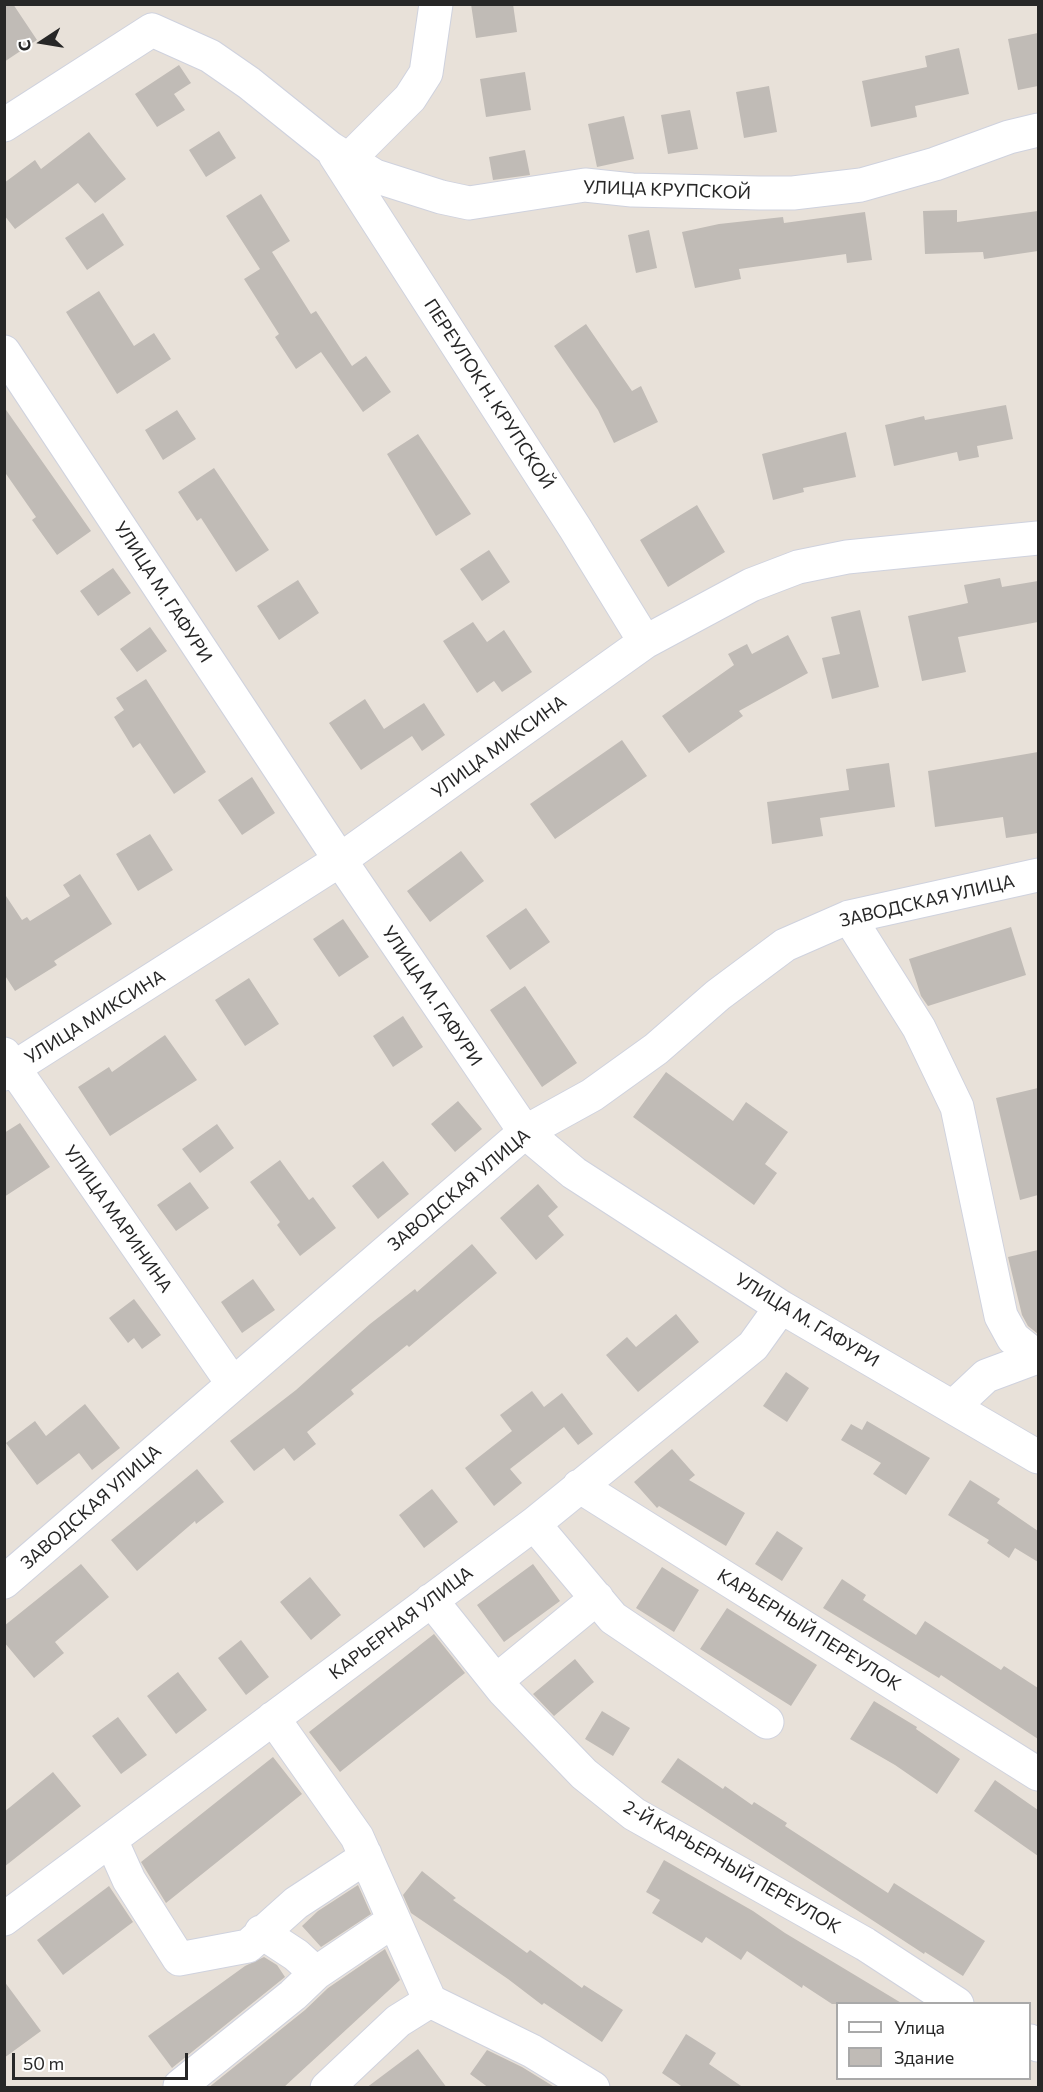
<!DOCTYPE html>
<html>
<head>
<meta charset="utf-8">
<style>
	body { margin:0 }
	#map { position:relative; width:1043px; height:2092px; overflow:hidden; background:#e8e1d9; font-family:Commissioner,sans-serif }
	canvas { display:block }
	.frame { position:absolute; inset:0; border:6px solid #272727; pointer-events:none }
	.legend { position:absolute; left:836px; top:2002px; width:195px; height:78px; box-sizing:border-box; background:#fff; border:2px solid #a9a9a9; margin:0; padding:8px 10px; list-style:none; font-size:18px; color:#272727 }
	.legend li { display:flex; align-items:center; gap:12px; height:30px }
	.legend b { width:30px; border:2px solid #a9a9a9 }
	.north { position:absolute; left:12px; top:12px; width:60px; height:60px; -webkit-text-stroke:4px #fff; paint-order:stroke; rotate:258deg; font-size:16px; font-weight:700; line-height:24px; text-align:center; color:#272727 }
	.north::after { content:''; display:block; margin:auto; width:21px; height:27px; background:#272727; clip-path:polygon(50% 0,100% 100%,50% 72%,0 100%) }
	.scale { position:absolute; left:12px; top:2053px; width:176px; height:27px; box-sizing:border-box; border:3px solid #272727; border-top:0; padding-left:8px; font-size:18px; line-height:21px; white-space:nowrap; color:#272727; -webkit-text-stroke:4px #fff; paint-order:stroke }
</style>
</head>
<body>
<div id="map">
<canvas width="1043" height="2092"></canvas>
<div class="frame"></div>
<ul class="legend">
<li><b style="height:8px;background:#fff"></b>Улица</li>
<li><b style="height:16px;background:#c0bbb6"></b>Здание</li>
</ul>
<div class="north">С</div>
<div class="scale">50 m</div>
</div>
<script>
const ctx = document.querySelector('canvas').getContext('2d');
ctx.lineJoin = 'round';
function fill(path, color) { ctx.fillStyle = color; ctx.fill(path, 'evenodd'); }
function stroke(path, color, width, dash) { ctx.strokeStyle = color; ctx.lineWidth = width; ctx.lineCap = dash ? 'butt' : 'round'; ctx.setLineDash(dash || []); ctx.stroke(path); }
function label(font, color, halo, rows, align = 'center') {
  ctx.font = font + ' Commissioner,sans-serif'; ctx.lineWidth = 4.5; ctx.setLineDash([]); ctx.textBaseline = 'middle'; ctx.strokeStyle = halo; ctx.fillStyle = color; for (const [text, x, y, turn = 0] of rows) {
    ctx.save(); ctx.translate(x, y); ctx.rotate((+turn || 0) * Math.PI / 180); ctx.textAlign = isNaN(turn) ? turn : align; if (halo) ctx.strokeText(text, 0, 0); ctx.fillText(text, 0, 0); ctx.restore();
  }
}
fill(new Path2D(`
	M 4,4 L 13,4 L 37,40 L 4,62 Z
	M 471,4 L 513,4 L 517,32 L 476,38 Z
	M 1038,33 L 1038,86 L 1018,90 L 1008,39 Z
	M 959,48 L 969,94 L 915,106 L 917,117 L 871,127 L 862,81 L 927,67 L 925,56 Z
	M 179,65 L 191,83 L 174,94 L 185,110 L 157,127 L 135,94 Z
	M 525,72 L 531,110 L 486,117 L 480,79 Z
	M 769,86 L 777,132 L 744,138 L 736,92 Z
	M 690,110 L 698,149 L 668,154 L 661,115 Z
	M 624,116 L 634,159 L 597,167 L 588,124 Z
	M 219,131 L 236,158 L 206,177 L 189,150 Z
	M 89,132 L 126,179 L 95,203 L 78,183 L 15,229 L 4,215 L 4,183 L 35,160 L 41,169 Z
	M 525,150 L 530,175 L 493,180 L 489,157 Z
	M 261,194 L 290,241 L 272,252 L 311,314 L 316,311 L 352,366 L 366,356 L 391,392 L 363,412 L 321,352 L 296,369 L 275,337 L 279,334 L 244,279 L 260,269 L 226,216 Z
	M 957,210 L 957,222 L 1038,211 L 1038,251 L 984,259 L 983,252 L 925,254 L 923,211 Z
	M 865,212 L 872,260 L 847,263 L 846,254 L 739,269 L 741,279 L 695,288 L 682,232 L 719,224 L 783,217 L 784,223 Z
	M 103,213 L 124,245 L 87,270 L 65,238 Z
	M 649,230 L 657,268 L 636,273 L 628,235 Z
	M 99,291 L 134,346 L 154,333 L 171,359 L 117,394 L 66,312 Z
	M 586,324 L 632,391 L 641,386 L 658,422 L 614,443 L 598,410 L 554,346 Z
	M 1006,405 L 1013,439 L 977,446 L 979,457 L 959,461 L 957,452 L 894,466 L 885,425 L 924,416 L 925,420 Z
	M 4,407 L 91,531 L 57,555 L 32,520 L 36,517 L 4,471 Z
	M 177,410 L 196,439 L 163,460 L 145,430 Z
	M 846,432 L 856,477 L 803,488 L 804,492 L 773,500 L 762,454 Z
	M 418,434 L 471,514 L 436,536 L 387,454 Z
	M 214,468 L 269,550 L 236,572 L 201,518 L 197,521 L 178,492 Z
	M 697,505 L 725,552 L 668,587 L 640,540 Z
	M 489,550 L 510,582 L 482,601 L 460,569 Z
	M 113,568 L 131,593 L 98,616 L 80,591 Z
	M 1000,578 L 1002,587 L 1038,581 L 1038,622 L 958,637 L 966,672 L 922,681 L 908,616 L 968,603 L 964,585 Z
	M 298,580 L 319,613 L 279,640 L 257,606 Z
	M 860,610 L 879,687 L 832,699 L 822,658 L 840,654 L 831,617 Z
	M 473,622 L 487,642 L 504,630 L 532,672 L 502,692 L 494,681 L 477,693 L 443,641 Z
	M 150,627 L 167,651 L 137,672 L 120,649 Z
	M 788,635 L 808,673 L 739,711 L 743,716 L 689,753 L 662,716 L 734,665 L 728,654 L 747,644 L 752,654 Z
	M 146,679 L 206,772 L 174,794 L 140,743 L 133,748 L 114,717 L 124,710 L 116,698 Z
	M 365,699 L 384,729 L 424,703 L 445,735 L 422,751 L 412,736 L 361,770 L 329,723 Z
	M 622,740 L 647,776 L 555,839 L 530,804 Z
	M 1038,752 L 1038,833 L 1006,838 L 1003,817 L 935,827 L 928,771 Z
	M 889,763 L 895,807 L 820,818 L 823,836 L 772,844 L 767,802 L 849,790 L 846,769 Z
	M 252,777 L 275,813 L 242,835 L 218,800 Z
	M 150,834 L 173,870 L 138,891 L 116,854 Z
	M 461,851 L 484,881 L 430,922 L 407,891 Z
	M 80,874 L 112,924 L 54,961 L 57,965 L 15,991 L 4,974 L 4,893 L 22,920 L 27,917 L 30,921 L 70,896 L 63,885 Z
	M 526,908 L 550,942 L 510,970 L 486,936 Z
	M 343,919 L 369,957 L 339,977 L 313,939 Z
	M 1011,927 L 1026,975 L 928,1006 L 921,996 L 909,959 Z
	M 249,978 L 279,1024 L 245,1046 L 215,1000 Z
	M 525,986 L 577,1063 L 542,1087 L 490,1010 Z
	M 403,1016 L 423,1047 L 393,1067 L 373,1036 Z
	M 165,1035 L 197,1080 L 110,1136 L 78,1087 L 109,1067 L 112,1072 Z
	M 666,1072 L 733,1121 L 746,1102 L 788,1132 L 765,1164 L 777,1173 L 754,1205 L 633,1117 Z
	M 1038,1088 L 1038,1195 L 1020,1200 L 996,1098 Z
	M 458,1101 L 482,1129 L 455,1152 L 431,1124 Z
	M 20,1123 L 50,1167 L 4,1197 L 4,1133 Z
	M 217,1124 L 234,1148 L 200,1173 L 182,1149 Z
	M 280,1160 L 309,1200 L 313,1197 L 336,1228 L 300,1256 L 277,1225 L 280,1222 L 250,1182 Z
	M 383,1161 L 409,1194 L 378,1219 L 352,1186 Z
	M 190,1182 L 209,1208 L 176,1231 L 157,1205 Z
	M 538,1184 L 558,1207 L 548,1216 L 564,1235 L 536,1260 L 500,1218 Z
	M 472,1244 L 497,1273 L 409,1347 L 407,1345 L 351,1390 L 354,1394 L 307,1432 L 316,1444 L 294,1461 L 284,1448 L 254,1471 L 230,1441 L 296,1390 L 370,1324 L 415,1289 L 417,1292 Z
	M 1038,1250 L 1038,1334 L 1028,1326 L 1022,1315 L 1008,1257 Z
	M 253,1279 L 275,1310 L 242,1333 L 221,1302 Z
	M 134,1299 L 161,1335 L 142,1349 L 134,1338 L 128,1343 L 109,1318 Z
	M 676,1314 L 699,1342 L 638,1392 L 606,1355 L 627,1337 L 636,1347 Z
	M 786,1372 L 809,1388 L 787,1422 L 763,1406 Z
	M 532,1391 L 544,1407 L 562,1393 L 593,1434 L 578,1445 L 564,1427 L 510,1469 L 522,1483 L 494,1506 L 465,1468 L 512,1431 L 500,1415 Z
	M 85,1404 L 120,1448 L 92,1470 L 79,1453 L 37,1485 L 6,1443 L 35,1421 L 46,1436 Z
	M 867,1421 L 930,1458 L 906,1495 L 873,1474 L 881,1463 L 841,1440 L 851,1424 L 862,1430 Z
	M 672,1449 L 695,1475 L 689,1480 L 745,1513 L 726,1546 L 659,1506 L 657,1508 L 634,1482 Z
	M 197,1469 L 224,1502 L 196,1524 L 195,1521 L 137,1571 L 111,1540 Z
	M 970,1480 L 1000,1499 L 997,1503 L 1038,1531 L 1038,1562 L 1015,1548 L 1009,1558 L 987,1543 L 989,1540 L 948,1515 Z
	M 432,1489 L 458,1522 L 424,1548 L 399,1515 Z
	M 777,1531 L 803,1548 L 782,1581 L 755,1564 Z
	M 81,1564 L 109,1597 L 55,1642 L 64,1653 L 34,1678 L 4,1642 L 4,1626 Z
	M 533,1564 L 560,1601 L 504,1642 L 477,1605 Z
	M 662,1567 L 699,1590 L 674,1632 L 636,1608 Z
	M 310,1577 L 341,1615 L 311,1640 L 280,1602 Z
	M 842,1579 L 866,1595 L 863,1600 L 916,1635 L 925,1621 L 1001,1670 L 1004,1666 L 1038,1688 L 1038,1739 L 941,1675 L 939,1678 L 823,1608 Z
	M 727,1608 L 817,1665 L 791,1706 L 700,1649 Z
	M 434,1634 L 465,1673 L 340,1772 L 309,1732 Z
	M 241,1640 L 269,1677 L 246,1695 L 218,1658 Z
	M 575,1659 L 594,1682 L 554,1716 L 533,1694 Z
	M 178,1672 L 207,1710 L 176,1734 L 147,1696 Z
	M 874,1701 L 917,1727 L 916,1729 L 960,1759 L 937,1794 L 895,1765 L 850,1739 Z
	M 602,1711 L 630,1728 L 613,1756 L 585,1739 Z
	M 118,1717 L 147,1755 L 121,1774 L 92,1736 Z
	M 273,1757 L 302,1794 L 166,1903 L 141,1862 Z
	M 678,1758 L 723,1789 L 725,1786 L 752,1805 L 754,1802 L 787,1823 L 785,1826 L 888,1893 L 894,1883 L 985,1941 L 963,1976 L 925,1952 L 924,1954 L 661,1782 Z
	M 53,1772 L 81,1806 L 4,1867 L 4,1812 Z
	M 995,1780 L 1038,1810 L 1038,1856 L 974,1811 Z
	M 664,1860 L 753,1911 L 785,1933 L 903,2004 L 832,2004 L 803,1985 L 802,1988 L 747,1951 L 741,1960 L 706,1937 L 702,1943 L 652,1913 L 660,1900 L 646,1892 Z
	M 422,1871 L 456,1898 L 453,1900 L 527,1953 L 530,1950 L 582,1988 L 584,1985 L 623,2010 L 602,2042 L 544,2003 L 542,2005 L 508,1979 L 411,1913 L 403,1895 Z
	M 358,1885 L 371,1914 L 321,1947 L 302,1926 L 318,1911 Z
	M 109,1886 L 133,1922 L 63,1975 L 37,1940 Z
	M 385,1949 L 400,1980 L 283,2088 L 208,2088 L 305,2010 L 328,1988 Z
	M 264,1957 L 277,1965 L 285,1977 L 172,2068 L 148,2036 L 245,1966 Z
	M 4,1981 L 41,2031 L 4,2058 Z
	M 686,2034 L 716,2053 L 709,2064 L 744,2088 L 684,2088 L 662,2073 Z
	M 418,2049 L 447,2088 L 366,2088 Z
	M 487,2050 L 522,2067 L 556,2088 L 489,2088 L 470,2074 Z`), '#c0bbb6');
const minor = new Path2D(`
	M 4,125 L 152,30 L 210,56 L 249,83 L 330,148 L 375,176 L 441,197 L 469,203 L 585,185 L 632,190 L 759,193 L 793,193 L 861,185 L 935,164 L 1009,137 L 1038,130
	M 335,155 L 575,528 L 645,642
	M 349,159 L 410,98 L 426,73 L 436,4
	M 4,352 L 340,860 L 525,1132 L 574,1173 L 781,1307 L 1038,1457
	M 849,917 L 919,1028 L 957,1107 L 1001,1316 L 1013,1338 L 1038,1358
	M 4,1054 L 233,1384
	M 4,1074 L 340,860 L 645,642 L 751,585 L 798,567 L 847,557 L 1038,538
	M 953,1407 L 986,1376 L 1037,1357
	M 579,1486 L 1038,1774
	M 534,1524 L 613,1618 L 767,1722
	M 4,1582 L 525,1132 L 592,1095 L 656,1049 L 718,995 L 785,945 L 849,917 L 1038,875
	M 431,1600 L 503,1690 L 584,1774 L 634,1814 L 865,1944 L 957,2004
	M 496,1681 L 597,1598
	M 273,1718 L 357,1837 L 430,2001
	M 111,1840 L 129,1880 L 179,1959 L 248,1946 L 296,1903 L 357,1863 L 365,1854
	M 4,1919 L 534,1524 L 753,1346 L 781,1307
	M 316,1973 L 393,1921
	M 1030,2041 L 1038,2045
	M 180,2086 L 293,1995 L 316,1973 L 296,1955 L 261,1932
	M 327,2088 L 398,2021 L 430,2001 L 532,2051 L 593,2088`);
stroke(minor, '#cfd2de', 35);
stroke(minor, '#fff', 33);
label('18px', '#272727', '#fff', [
	["УЛИЦА КРУПСКОЙ",667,190,2],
	["ПЕРЕУЛОК Н. КРУПСКОЙ",489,394,57],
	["УЛИЦА М. ГАФУРИ",163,592,57],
	["УЛИЦА МИКСИНА",499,747,-36],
	["ЗАВОДСКАЯ УЛИЦА",927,901,-13],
	["УЛИЦА М. ГАФУРИ",432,996,56],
	["УЛИЦА МИКСИНА",95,1017,-32],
	["ЗАВОДСКАЯ УЛИЦА",459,1190,-40],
	["УЛИЦА МАРИНИНА",118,1219,55],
	["УЛИЦА М. ГАФУРИ",807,1320,31],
	["ЗАВОДСКАЯ УЛИЦА",91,1507,-41],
	["КАРЬЕРНАЯ УЛИЦА",401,1623,-37],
	["КАРЬЕРНЫЙ ПЕРЕУЛОК",809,1630,32],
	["2-Й КАРЬЕРНЫЙ ПЕРЕУЛОК",732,1867,30]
]);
</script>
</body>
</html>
